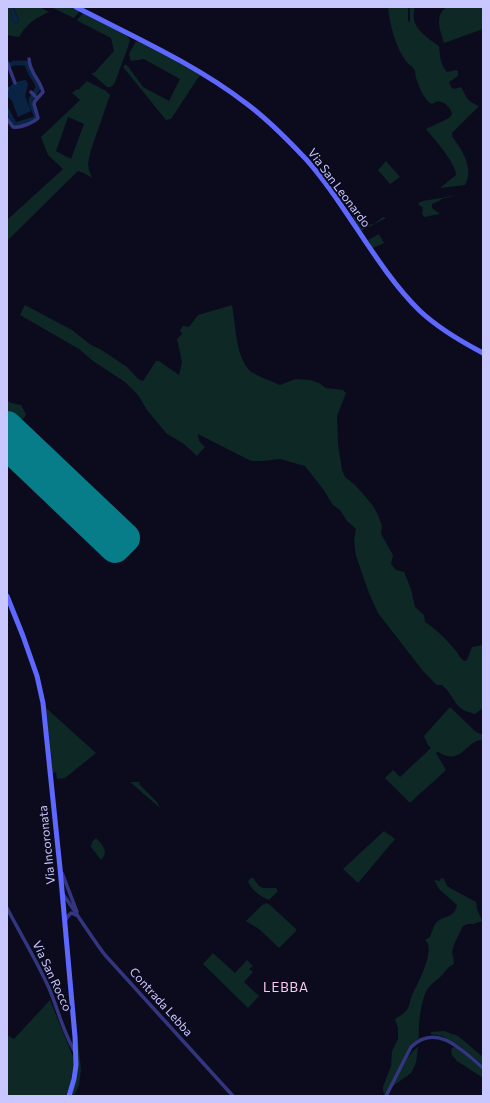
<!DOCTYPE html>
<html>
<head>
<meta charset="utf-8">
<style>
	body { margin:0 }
	#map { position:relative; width:490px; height:1103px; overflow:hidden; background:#0c0b1e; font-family:Commissioner,sans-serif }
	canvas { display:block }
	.frame { position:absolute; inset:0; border:8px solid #c9c7ff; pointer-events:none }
</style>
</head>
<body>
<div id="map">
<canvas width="490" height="1103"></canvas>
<div class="frame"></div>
</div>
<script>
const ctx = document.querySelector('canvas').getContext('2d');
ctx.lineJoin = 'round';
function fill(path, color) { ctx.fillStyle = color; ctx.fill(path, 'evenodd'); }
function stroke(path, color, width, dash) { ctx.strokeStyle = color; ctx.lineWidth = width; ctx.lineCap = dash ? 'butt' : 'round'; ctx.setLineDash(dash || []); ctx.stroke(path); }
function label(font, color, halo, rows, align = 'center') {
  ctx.font = font + ' Commissioner,sans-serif'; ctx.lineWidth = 4; ctx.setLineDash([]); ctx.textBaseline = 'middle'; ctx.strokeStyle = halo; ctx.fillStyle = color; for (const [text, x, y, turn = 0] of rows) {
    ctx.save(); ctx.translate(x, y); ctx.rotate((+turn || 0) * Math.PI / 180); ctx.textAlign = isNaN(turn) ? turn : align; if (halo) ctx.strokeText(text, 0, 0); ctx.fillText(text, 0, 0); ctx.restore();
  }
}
fill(new Path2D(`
	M 7,7 L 10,8 L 13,22 L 15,24 L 19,22 C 18,16 15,13 14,7 L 40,7 L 49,12 C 34,19 28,23 19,37 L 7,35 Z
	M 51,7 L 72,7 L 80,11 L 74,18 Z
	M 388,7 L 408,7 L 408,21 L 410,22 L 410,7 L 415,7 C 409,27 425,36 439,46 C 440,55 440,65 447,72 L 455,70 L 458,71 L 458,76 L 449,82 L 451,87 L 454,89 L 461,87 C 467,98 467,101 479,106 L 452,133 L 452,136 C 461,149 475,168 465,185 L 440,188 L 456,175 C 456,163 434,139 426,129 L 449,118 L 451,116 L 452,113 C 449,106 446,103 438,101 L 432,104 C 424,101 419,86 416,78 C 415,75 416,72 414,69 C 412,66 408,64 405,60 C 395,45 390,25 388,7 Z
	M 447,7 L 483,7 L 483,29 L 444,43 C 440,30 434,15 447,7 Z
	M 83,13 L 126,35 L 130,40 L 128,47 L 115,82 C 113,86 111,88 107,87 L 91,73 L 94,73 L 114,51 L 111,38 L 78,21 L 77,20 Z
	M 136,41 L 141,42 L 201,75 L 198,78 L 171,119 L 166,120 L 123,67 L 125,65 L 127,65 L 143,87 L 169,101 L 180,79 L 144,59 L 131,61 L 129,54 Z
	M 87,81 L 106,91 L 110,95 L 91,150 L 88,163 L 89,170 L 92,178 L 84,173 L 78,171 L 7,241 L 7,220 L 63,169 L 48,155 L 41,137 L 80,100 L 72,93 L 77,89 L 78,90 ZM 68,117 L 84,124 L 71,159 L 56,151 Z
	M 386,161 L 400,177 L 390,184 L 378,170 Z
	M 458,195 L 441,199 L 441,200 L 432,204 L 432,208 L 440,214 L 424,217 L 422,214 L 423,208 L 418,204 L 420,202 L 423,201 Z
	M 355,216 L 359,219 L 360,224 L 361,226 L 364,226 L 367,225 L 374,224 L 383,217 L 386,218 L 361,231 L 352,217 Z
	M 379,234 L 384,243 L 373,248 L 368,240 Z
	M 25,305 L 72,330 L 91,345 L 100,349 L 127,367 L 138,379 L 143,381 L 156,361 L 159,361 L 179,375 L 182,362 L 177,339 L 182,334 L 180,330 L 183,326 L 189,327 L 198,315 L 232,305 C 236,326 235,353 249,370 C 252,374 274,382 280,385 L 296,379 L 310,380 L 319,383 L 326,388 L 343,390 L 346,393 L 337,416 L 338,444 L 342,470 L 345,477 L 355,485 L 364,495 L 373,506 L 378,515 L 382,526 L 381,534 L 393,555 L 391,564 L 396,570 L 404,572 L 411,589 L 415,607 L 424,615 L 425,622 C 437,630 447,640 456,651 C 459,655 460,658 464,661 L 467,660 L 472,647 L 483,645 L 483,708 L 475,714 L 465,711 L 458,706 L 447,690 L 442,685 L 437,685 L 423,671 L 378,613 L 369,593 L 356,556 L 354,540 L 356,529 L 347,521 L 340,510 L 333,505 L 323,489 L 305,466 L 280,459 L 263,461 L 251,461 L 198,434 L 199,441 L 205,447 L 197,456 L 184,444 L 166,433 L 147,410 L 138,395 L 125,382 L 93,361 L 79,349 L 20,315 Z
	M 7,400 L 11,403 L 21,405 L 26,414 L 24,418 L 20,420 L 10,411 L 7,411 Z
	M 450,707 L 476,732 L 483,735 L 483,740 C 466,739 462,767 438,752 L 436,753 L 446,770 C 434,782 422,791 410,803 L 385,778 L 393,770 L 400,777 L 431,748 L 428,745 L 424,736 Z
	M 46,708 L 96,753 L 65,778 L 57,779 L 56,772 L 53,773 Z
	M 130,782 L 140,782 L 139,784 L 157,802 L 160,808 Z
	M 384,831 L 395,839 L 358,883 L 343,869 Z
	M 96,838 C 103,845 109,852 101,860 L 91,847 L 92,842 Z
	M 251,878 L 253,878 C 262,890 260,888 276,888 L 278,891 L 269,900 C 261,897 251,890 248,881 Z
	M 441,878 L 444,879 L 447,886 L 452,889 L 476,902 L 477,909 L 482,921 L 473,924 L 467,924 L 463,926 L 455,942 L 452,951 L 454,964 C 448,967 447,969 443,974 C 439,979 433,982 429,987 C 421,996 418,1026 419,1038 L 414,1043 L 385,1095 L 383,1091 L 383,1087 L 391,1066 L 392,1051 L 398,1039 L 398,1028 L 395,1019 C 399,1016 404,1014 407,1010 C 410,1005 410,1000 412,995 C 417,985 437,948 425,940 L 430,937 C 432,932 433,926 437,922 C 444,915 454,919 457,905 L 439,889 L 434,880 L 440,881 Z
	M 266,903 L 270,905 L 296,929 L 296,931 L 279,948 L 259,929 L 246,921 L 261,906 Z
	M 213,953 L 235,973 L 247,960 L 253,966 L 249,969 L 253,972 L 244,982 L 259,996 L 248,1008 L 203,964 Z
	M 50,1000 L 74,1059 L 71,1081 L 66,1096 L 7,1096 L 7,1035 L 14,1039 Z
	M 75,1009 L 81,1070 L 79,1085 L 74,1096 L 71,1096 L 73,1089 Z
	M 444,1031 L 458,1036 L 483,1057 L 483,1065 L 459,1045 L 442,1036 L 431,1034 L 431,1032 Z
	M 422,1044 L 418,1047 L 416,1063 L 411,1073 L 393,1086 C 401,1070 407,1053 422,1044 Z
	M 453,1047 L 457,1048 L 483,1070 L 483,1078 L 457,1061 L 452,1055 L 451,1050 Z`), '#0d2825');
fill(new Path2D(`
	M 7,7 L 13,7 C 15,13 18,17 19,22 L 15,24 L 13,22 L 10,8 Z
	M 26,80 L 28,84 L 25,96 L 31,111 L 18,117 L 12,101 L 7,96 L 7,89 C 13,83 17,81 26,80 Z`), '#092443');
stroke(new Path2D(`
	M 7,66 L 14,63 L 26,63 C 28,66 28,69 30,72 C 33,79 37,80 38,88 L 31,99 L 31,103 L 36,116 L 34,119 L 15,125 L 7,110`), '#092443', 4.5);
stroke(new Path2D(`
	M 7,426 L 125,538 L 115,548 L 7,445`), '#067d88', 30);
stroke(new Path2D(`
	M 7,62 L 15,83
	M 7,88 L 7,89
	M 31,92 L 35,96
	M 7,119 L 13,127 C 20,128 33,123 38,118 L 34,104 L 35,101 L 43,92 C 40,79 30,74 29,59
	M 62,873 L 77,912
	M 63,894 C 77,914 90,935 105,955 L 233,1096
	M 7,908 C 21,935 37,961 49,988 C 58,1009 63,1032 75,1052
	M 65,921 L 69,915 L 71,913 L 78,916
	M 386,1096 L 411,1047 C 437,1022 463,1051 483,1068`), '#33367f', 3.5);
stroke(new Path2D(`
	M 76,7 C 134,37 195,64 247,104 C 267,119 285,137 302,155 C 314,167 324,181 334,195 C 361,233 387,279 420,311 C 437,327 462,342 483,353
	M 7,596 L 23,636 L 37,676 L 43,703 L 60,868 L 75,1037 L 76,1065 L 74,1079 L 69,1096`), '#5e68ff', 5);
label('12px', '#c9c7ff', '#0c0b1e', [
	["Via San Leonardo",339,188,53],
	["Via Incoronata",47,845,-96],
	["Via San Rocco",52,976,65],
	["Contrada Lebba",161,1002,48]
]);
ctx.letterSpacing = '1px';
label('13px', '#ffc9f0', '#0c0b1e', [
	["LEBBA",286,988]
]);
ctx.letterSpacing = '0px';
</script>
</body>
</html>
